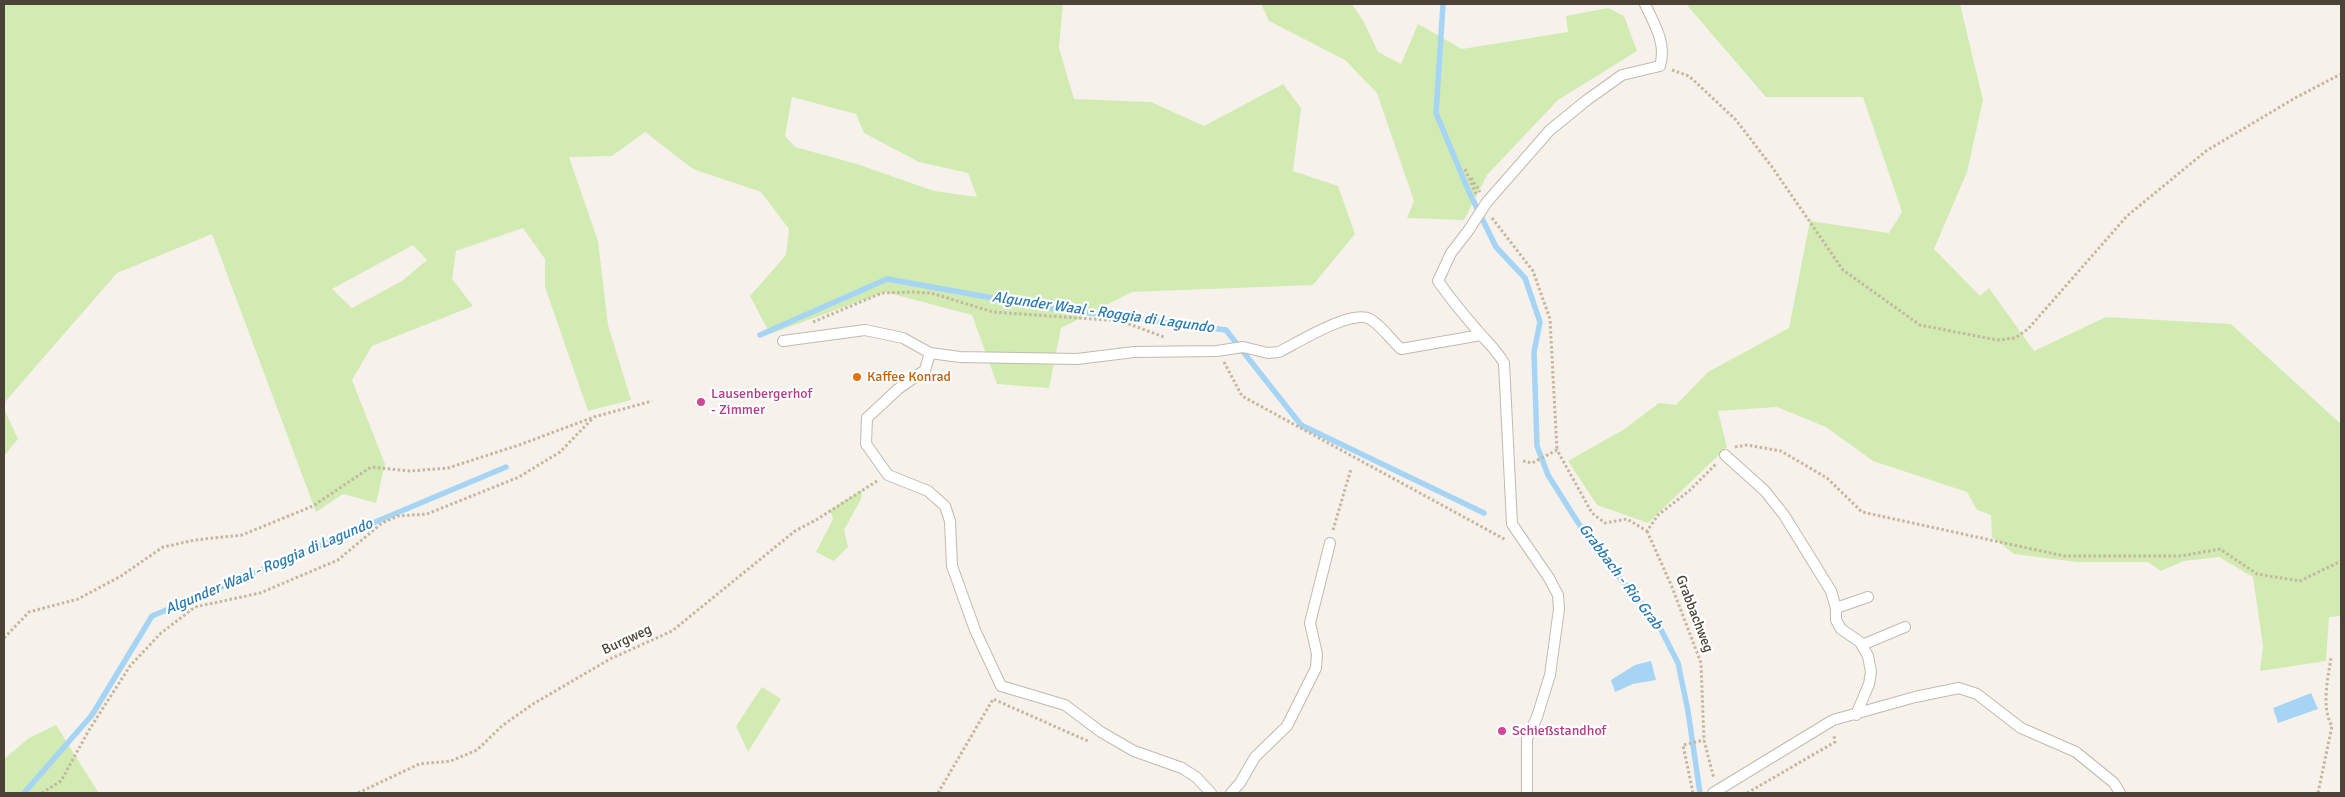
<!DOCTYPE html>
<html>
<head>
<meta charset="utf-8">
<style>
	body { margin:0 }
	#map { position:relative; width:2345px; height:797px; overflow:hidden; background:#f6f2eb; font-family:Signika,sans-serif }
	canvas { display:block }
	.frame { position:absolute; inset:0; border:5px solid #4b4338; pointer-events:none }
</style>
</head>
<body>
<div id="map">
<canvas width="2345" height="797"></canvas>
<div class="frame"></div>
</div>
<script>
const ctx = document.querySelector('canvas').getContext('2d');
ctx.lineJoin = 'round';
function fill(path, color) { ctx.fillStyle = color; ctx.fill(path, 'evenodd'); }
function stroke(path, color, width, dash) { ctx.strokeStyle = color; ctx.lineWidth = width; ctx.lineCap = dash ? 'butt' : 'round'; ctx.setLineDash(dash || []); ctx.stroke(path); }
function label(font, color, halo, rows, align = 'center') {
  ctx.font = font + ' Signika,sans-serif'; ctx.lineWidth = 4.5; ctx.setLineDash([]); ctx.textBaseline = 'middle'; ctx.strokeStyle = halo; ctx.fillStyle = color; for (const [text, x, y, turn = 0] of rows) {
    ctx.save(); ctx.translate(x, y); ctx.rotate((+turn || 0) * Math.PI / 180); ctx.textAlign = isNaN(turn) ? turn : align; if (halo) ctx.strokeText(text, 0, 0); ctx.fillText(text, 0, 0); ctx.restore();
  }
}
fill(new Path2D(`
	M 4,4 L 1063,4 L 1059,48 L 1074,99 L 1151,102 L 1204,126 L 1283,84 L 1301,108 L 1293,171 L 1338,186 L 1355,234 L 1313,285 L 1132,292 L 1061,328 L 1049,388 L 997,384 L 972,315 L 885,292 L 770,334 L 750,296 L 786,255 L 789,229 L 761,192 L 693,169 L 645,132 L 612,156 L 569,157 L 598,241 L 608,325 L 631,400 L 588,411 L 545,287 L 545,259 L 523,228 L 456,251 L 452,279 L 473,306 L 372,346 L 352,380 L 385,464 L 376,503 L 343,494 L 316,512 L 212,234 L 117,273 L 4,403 ZM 792,97 L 856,114 L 864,133 L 919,162 L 968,173 L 977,197 L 934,191 L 857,164 L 795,147 L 785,136 ZM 413,245 L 427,260 L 402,281 L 352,308 L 332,289 Z
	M 1261,4 L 1352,4 L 1364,22 L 1378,52 L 1401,64 L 1418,24 L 1462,49 L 1568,32 L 1566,16 L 1608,8 L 1624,16 L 1637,51 L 1558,100 L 1487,175 L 1464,220 L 1407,218 L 1414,201 L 1377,93 L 1345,60 L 1269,21 Z
	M 1686,4 L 1960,4 L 1983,100 L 1967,172 L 1934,249 L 1980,296 L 1989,288 L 2034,351 L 2106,317 L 2231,324 L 2341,424 L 2341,616 L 2329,617 L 2326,661 L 2260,671 L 2263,646 L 2253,577 L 2219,557 L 2184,561 L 2161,571 L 2148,562 L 2077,562 L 2014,554 L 1992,537 L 1991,515 L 1977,510 L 1967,492 L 1873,461 L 1826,427 L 1777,407 L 1718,411 L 1727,447 L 1648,523 L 1597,505 L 1568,461 L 1623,430 L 1659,403 L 1676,405 L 1708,372 L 1789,328 L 1810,221 L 1889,233 L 1902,212 L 1863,97 L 1766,97 Z
	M 4,409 L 18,439 L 4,456 Z
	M 862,490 L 861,499 L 844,530 L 848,547 L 834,561 L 816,552 L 833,519 L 830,510 Z
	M 762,687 L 781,699 L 748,752 L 736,726 Z
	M 56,725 L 98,792 L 4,793 L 4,759 L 29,738 Z`), '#d2ebb2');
fill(new Path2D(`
	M 1651,661 L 1656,680 L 1633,684 L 1615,692 L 1611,680 L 1635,665 Z
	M 2311,693 L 2318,709 L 2278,723 L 2273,708 Z`), '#a6d4f4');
stroke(new Path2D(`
	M 1443,4 L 1436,113 L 1469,192 L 1496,247 L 1525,278 L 1540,322 L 1534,352 L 1537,446 L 1548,475 L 1594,548 L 1656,620 L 1678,663 L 1688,711 L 1700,793
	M 760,335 L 887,279 L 1049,308 L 1226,330 L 1301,425 L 1484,513
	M 24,793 L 92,715 L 152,616 L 506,467`), '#a6d4f4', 5.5);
const lane = new Path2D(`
	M 1487,202 L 1550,130 L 1587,100 L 1622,75 L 1660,66 C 1667,43 1654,24 1645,4
	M 1468,231 L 1451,253 L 1438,281 C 1450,298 1463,314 1477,330 C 1487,342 1495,348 1504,363 L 1512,524 L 1549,578 L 1558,595 L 1559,609 L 1550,675 L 1537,717 L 1527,738 L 1527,793
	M 783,341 L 865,330 L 903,338 L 930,353 L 925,370 L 898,389 L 867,418 L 866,444 L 888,475 L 928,491 L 945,506 L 950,521 L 952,566 L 975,630 L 1001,686 L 1065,705 L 1101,732 L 1134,751 L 1182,768 L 1196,777 L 1211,793
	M 930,353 L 960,357 L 1077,359 L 1134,352 L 1217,351 L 1243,347 L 1268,353 L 1279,352 C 1297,343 1351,309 1370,319 C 1381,325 1391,340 1401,349 L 1481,335
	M 1725,455 L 1765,491 L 1784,515 L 1831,591 L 1836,608 L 1836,620 L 1841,629 L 1860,642 L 1868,656 L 1871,672 L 1869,684 L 1856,715
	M 1836,608 L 1868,597
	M 1862,645 L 1905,627
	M 1231,793 L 1240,783 L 1255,757 L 1287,726 L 1316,668 L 1317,654 L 1310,623 L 1330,543
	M 1713,793 L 1833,720 L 1915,697 L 1959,688 L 1977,694 L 2021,728 L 2076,752 L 2114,783 L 2120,793`);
stroke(lane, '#c2baac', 12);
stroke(new Path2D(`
	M 1672,70 L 1689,76 L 1736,120 L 1772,167 L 1843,270 L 1920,325 L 1997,340 L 2015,338 L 2028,329 L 2127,216 L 2206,151 L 2295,98 L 2341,74
	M 1465,169 L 1476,194
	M 1471,178 L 1480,192
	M 1492,218 L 1533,271 L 1550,319 L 1557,450
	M 813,322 L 882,293 L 913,292 L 931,293 L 993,312 L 1121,321 L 1164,337
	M 1224,362 L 1242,396 L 1506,540
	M 1735,447 L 1747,445 L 1781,451 L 1827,478 L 1862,512 L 2064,556 L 2181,556 L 2220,549 L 2257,574 L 2300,581 L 2341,561
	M 1523,461 L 1532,463 L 1557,450 L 1592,513 L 1605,523 L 1627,519 L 1647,531 L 1658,515 L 1689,491 L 1716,464
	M 1333,530 L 1351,469
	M 1647,531 L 1672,587 L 1701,663 L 1704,740 L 1714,779
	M 4,638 L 29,612 L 78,599 L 121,576 L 163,547 L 195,540 L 242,535 L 313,506 L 371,467 L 410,471 L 448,468 L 519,445 L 594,417 L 652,401
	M 42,793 L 61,781 L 89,730 L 130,666 L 161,633 L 195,607 L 260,593 L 338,560 L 382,523 L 398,516 L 427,514 L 519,477 L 560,452 L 592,419
	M 358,793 L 419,764 L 451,761 L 477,750 L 503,725 L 533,704 L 610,659 L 672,631 L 795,531 L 816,520 L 877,481
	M 938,793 L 993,699 L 1090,742
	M 1693,793 L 1683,745 L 1704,740
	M 1747,793 L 1835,742 L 1834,735
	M 2318,793 L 2332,726 C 2321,708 2328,678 2331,658`), '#c5b79d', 3, [2.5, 2.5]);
stroke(lane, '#fff', 10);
const laneBridge = new Path2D(`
	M 1468,231 L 1487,202`);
stroke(laneBridge, '#c2baac', 12, []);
stroke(laneBridge, '#fff', 10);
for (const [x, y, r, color] of [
	[857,377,5,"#e8710a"],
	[701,402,5,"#d1479c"],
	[1502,731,5,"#d1479c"]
]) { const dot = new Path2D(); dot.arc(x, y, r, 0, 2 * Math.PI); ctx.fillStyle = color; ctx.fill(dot); stroke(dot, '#fff', 2); }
label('14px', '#c56008', '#fff', [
	["Kaffee Konrad",867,377]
], 'left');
label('14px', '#b23c85', '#fff', [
	["Lausenbergerhof",711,394],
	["- Zimmer",711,410],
	["Schießstandhof",1512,731]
], 'left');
label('14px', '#4b4338', '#fff', [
	["Grabbachweg",1694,614,69],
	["Burgweg",627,640,-25]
]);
label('italic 15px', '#2a7ab4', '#fff', [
	["Algunder Waal - Roggia di Lagundo",1103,313,8],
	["Algunder Waal - Roggia di Lagundo",269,567,-23],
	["Grabbach - Rio Grab",1620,577,53]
]);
</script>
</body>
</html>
